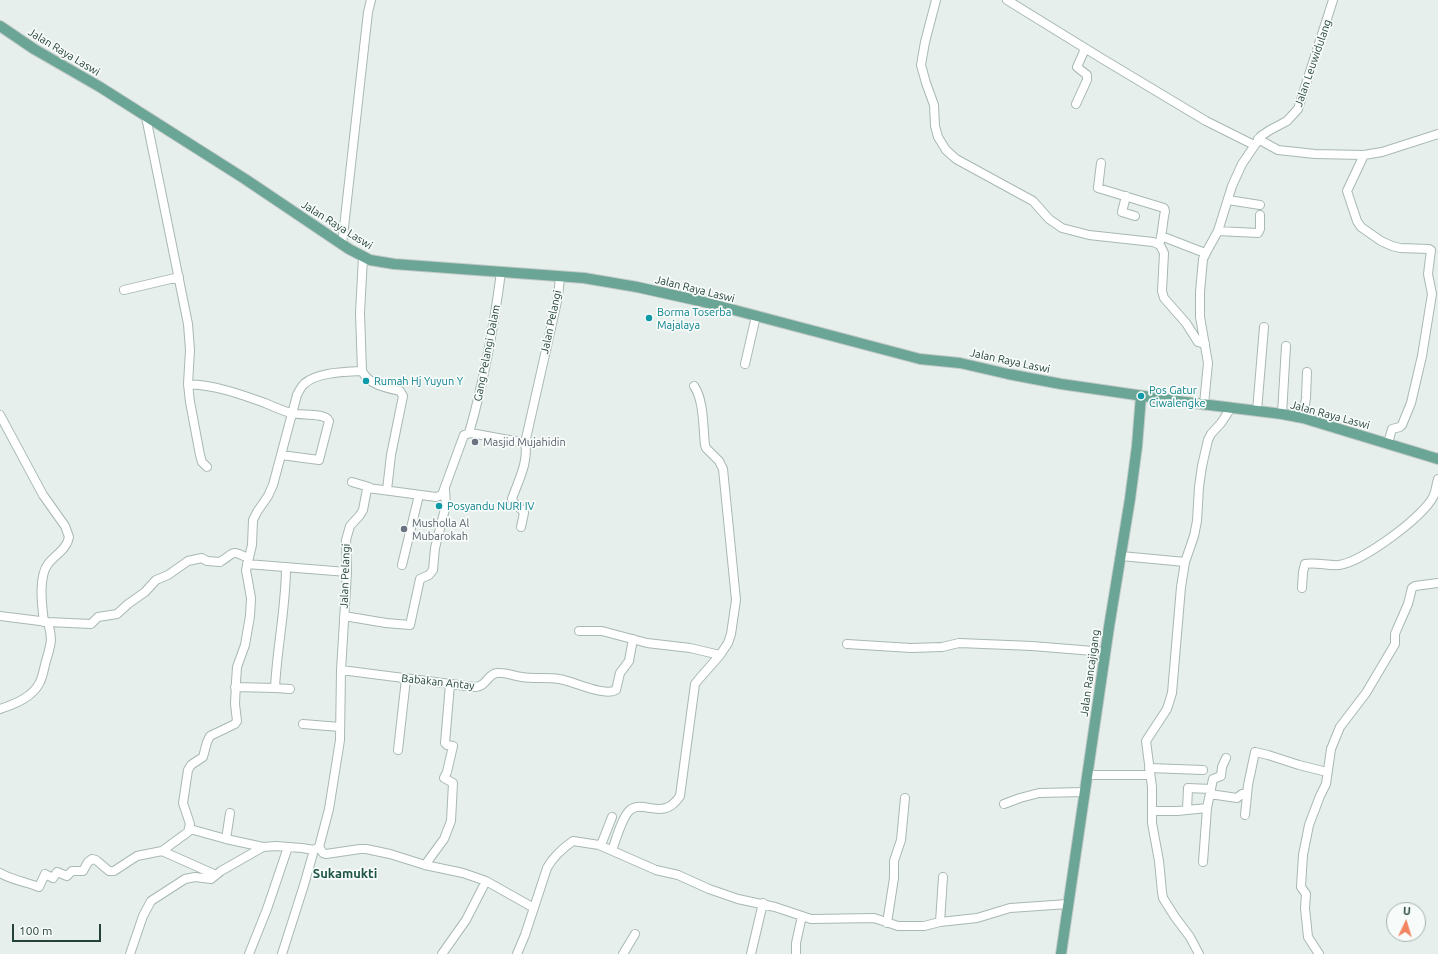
<!DOCTYPE html>
<html>
<head>
<meta charset="utf-8">
<style>
	body { margin:0 }
	#map { position:relative; width:1438px; height:954px; overflow:hidden; background:#e6efeb; font-family:Ubuntu,sans-serif }
	canvas { display:block }
	.north { position:absolute; left:1386px; top:902px; width:40px; height:40px; box-sizing:border-box; background:#f7fbf9; border:1px solid #a3b1ad; border-radius:50%; rotate:4deg; font-size:11px; font-weight:700; line-height:16px; text-align:center; color:#24423a }
	.north::after { content:''; display:block; margin:auto; width:14px; height:18px; background:#f4845f; clip-path:polygon(50% 0,100% 100%,50% 72%,0 100%) }
	.scale { position:absolute; left:12px; top:924px; width:89px; height:18px; box-sizing:border-box; border:2px solid #24423a; border-top:0; padding-left:5px; font-size:12px; line-height:14px; white-space:nowrap; color:#24423a; -webkit-text-stroke:3px #f7fbf9; paint-order:stroke }
</style>
</head>
<body>
<div id="map">
<canvas width="1438" height="954"></canvas>
<div class="north">U</div>
<div class="scale">100 m</div>
</div>
<script>
const ctx = document.querySelector('canvas').getContext('2d');
ctx.lineJoin = 'round';
function stroke(path, color, width, dash) { ctx.strokeStyle = color; ctx.lineWidth = width; ctx.lineCap = dash ? 'butt' : 'round'; ctx.setLineDash(dash || []); ctx.stroke(path); }
function label(font, color, halo, rows, align = 'center') {
  ctx.font = font + ' Ubuntu,sans-serif'; ctx.lineWidth = 3.5; ctx.setLineDash([]); ctx.textBaseline = 'middle'; ctx.strokeStyle = halo; ctx.fillStyle = color; for (const [text, x, y, turn = 0] of rows) {
    ctx.save(); ctx.translate(x, y); ctx.rotate((+turn || 0) * Math.PI / 180); ctx.textAlign = isNaN(turn) ? turn : align; if (halo) ctx.strokeText(text, 0, 0); ctx.fillText(text, 0, 0); ctx.restore();
  }
}
const minor = new Path2D(`
	M 936,0 L 925,42 L 921,65 L 926,83 L 934,105 L 935,126 L 938,137 L 946,150 L 956,159 L 1033,201 L 1049,219 L 1062,228 L 1089,235 L 1153,242 L 1160,245 L 1164,253 L 1162,291 L 1164,298 L 1186,323 L 1198,342 L 1205,344
	M 1007,0 L 1101,58 L 1206,121 L 1254,145
	M 1076,104 L 1087,80 L 1087,75 L 1077,67 L 1085,49
	M 146,117 L 188,324 L 190,350 L 188,384 L 190,402 L 200,455 L 202,462 L 207,467
	M 1258,139 L 1278,150 L 1315,154 L 1364,155 L 1382,152 L 1438,134
	M 1364,155 L 1347,191 L 1357,221 L 1361,227 L 1381,241 L 1392,246 L 1400,248 L 1429,249 L 1431,250 L 1428,274 L 1432,294 L 1422,356 L 1411,403 L 1402,425 L 1400,427 L 1392,429 L 1388,443
	M 1101,163 L 1098,188 L 1164,208 L 1165,211 C 1163,219 1162,238 1159,244
	M 1126,196 L 1122,212 L 1135,216
	M 1228,200 L 1260,205
	M 1218,231 L 1258,233 L 1260,229 L 1260,215
	M 1161,236 L 1205,253
	M 342,245 L 368,12 L 371,0
	M 124,290 L 179,277
	M 745,364 L 756,316
	M 362,371 C 369,385 386,388 400,391 L 403,396 L 391,455 L 387,490
	M 188,384 C 215,385 240,394 265,403 C 274,407 283,411 291,413 C 301,416 325,412 329,421 L 319,460 L 281,455
	M 1204,404 L 1208,363 L 1200,317 L 1200,292 L 1203,259 L 1208,249 L 1218,231 L 1232,186 L 1242,164 L 1261,136 L 1270,130 L 1287,121 L 1298,109 L 1333,0
	M 1257,411 L 1264,327
	M 1282,414 L 1286,346
	M 0,415 L 43,495 L 65,526 L 69,537 C 67,549 55,555 48,564 C 38,577 42,606 44,622
	M 1303,418 L 1306,398 L 1307,372
	M 469,433 C 484,381 494,326 501,272
	M 352,482 L 369,487
	M 521,527 L 524,513 C 521,507 514,505 512,499 C 518,481 529,462 525,443
	M 1121,556 L 1185,562
	M 247,564 L 347,572
	M 402,565 L 419,495
	M 1302,588 L 1303,572 L 1305,564 C 1316,562 1328,566 1339,565 C 1362,562 1422,518 1433,497 C 1436,492 1436,485 1438,479
	M 0,616 L 48,622 L 91,624 L 98,617 L 117,614 L 128,604 L 145,592 L 156,580 L 168,575 L 188,561 L 202,558 L 207,561 L 220,562 C 235,553 230,549 248,558
	M 344,616 L 386,623 L 410,625 L 420,579 L 429,575 L 433,570 L 435,548 L 446,505 L 445,489
	M 579,631 L 602,631 L 647,643 L 690,648 L 720,655
	M 847,644 L 911,648 L 942,647 L 959,643 L 1032,646 L 1106,652
	M 341,670 L 474,687 C 487,687 487,674 497,673 C 505,672 514,676 522,677 C 534,679 547,677 559,679 C 573,681 604,697 616,690 L 620,673 L 629,661 L 633,639
	M 235,687 L 275,688 C 277,647 286,607 286,567
	M 275,688 L 290,689
	M 0,709 C 15,704 33,697 40,682 C 43,676 44,668 46,661 C 51,643 53,642 48,622
	M 303,724 L 340,727
	M 398,750 L 406,679
	M 1149,768 L 1203,770
	M 1088,775 L 1150,775
	M 1210,794 L 1237,798 L 1242,794 L 1247,794
	M 1004,804 L 1020,798 L 1039,793 L 1085,792
	M 1187,810 L 1188,788 L 1211,789
	M 1152,811 L 1177,811 L 1207,808 L 1213,779 L 1221,776 L 1222,767 L 1226,758
	M 1245,815 L 1248,785 L 1255,752 L 1268,755 L 1299,765 L 1327,772
	M 190,829 L 226,839 L 263,847
	M 226,839 L 230,813
	M 601,845 L 612,817
	M 319,847 L 329,809 L 340,740 L 341,670 L 347,572 L 346,540 L 350,526 L 360,515 L 363,510 L 367,489 L 368,488 L 436,497 L 442,495 L 464,435 L 471,433 L 525,443 L 558,297 L 560,277
	M 612,850 C 616,840 622,817 630,810 C 644,799 663,822 680,796 L 695,684 L 699,679 L 720,655 L 728,643 L 731,634 L 736,600 L 723,469 L 719,461 L 706,448 L 705,445 C 703,428 704,400 694,386
	M 162,851 L 216,875
	M 1203,862 L 1207,808
	M 425,865 L 444,839 L 451,821 L 453,783 L 444,778 L 447,772 L 453,746 L 447,745 L 445,743 L 450,684
	M 0,873 C 12,880 26,882 39,887 L 45,874 L 53,878 L 57,872 L 67,876 L 72,871 L 83,871 L 88,862 L 92,859 L 96,860 L 109,871 L 114,871 L 137,856 L 162,851 L 188,832 L 190,824 L 183,803 L 188,770 L 191,765 L 203,757 L 207,742 L 210,736 L 235,724 L 237,721 L 235,704 L 236,682 L 237,667 L 245,645 L 250,616 L 251,598 L 246,570 L 252,545 L 253,520 L 257,512 L 268,496 L 273,485 L 297,395 C 299,391 301,387 304,384 C 317,372 345,372 362,371 L 360,313 L 363,257
	M 940,922 L 943,877
	M 887,923 L 894,878 L 894,861 L 901,840 L 905,798
	M 130,954 L 143,916 L 151,901 L 185,879 L 195,877 L 211,879 L 221,871 L 263,847 L 276,846 L 302,848 L 314,850 L 319,847 L 323,853 L 326,854 L 360,849 L 366,849 L 390,854 L 425,865 L 463,873 L 486,881 L 534,908
	M 249,954 L 267,909 L 288,847
	M 282,954 L 304,885 L 314,850
	M 442,954 L 466,920 L 486,881
	M 517,954 L 525,935 L 547,868 C 553,857 563,848 573,841 L 599,845 L 656,870 L 678,875 L 709,889 L 738,899 L 775,907 L 811,919 L 874,918 L 898,926 L 924,926 L 940,922 L 977,918 L 1010,908 L 1068,904
	M 623,954 L 635,934
	M 751,954 L 763,903
	M 796,954 L 796,943 L 802,916
	M 1199,954 L 1190,937 L 1175,917 L 1163,898 L 1162,892 L 1159,861 L 1152,823 L 1152,787 L 1146,741 L 1167,709 L 1172,693 L 1181,587 L 1185,562 L 1194,536 L 1197,521 L 1199,487 L 1202,466 L 1208,440 L 1211,434 L 1221,423 L 1231,408
	M 1319,954 L 1308,937 L 1305,908 L 1306,894 L 1301,887 L 1303,855 L 1309,825 L 1320,796 L 1326,784 L 1331,749 L 1340,727 L 1366,693 L 1395,644 L 1395,634 L 1397,629 L 1408,604 L 1412,588 L 1415,586 L 1438,583`);
const major = new Path2D(`
	M 0,26 L 34,49 L 100,87 L 245,179 L 349,249 L 370,260 L 394,264 L 584,278 L 637,287 L 700,301 L 920,359 L 960,363 L 1008,374 L 1061,384 L 1185,402 L 1282,414 L 1303,418 L 1438,459
	M 1061,954 L 1109,627 L 1130,499 L 1137,446 L 1141,396`);
stroke(minor, '#a8b8b2', 10);
stroke(major, '#c2cac8', 12);
stroke(minor, '#fff', 8);
stroke(major, '#6aa596', 10);
for (const [x, y, r, color] of [
	[649,318,4,"#0f9aa8"],
	[366,381,4,"#0f9aa8"],
	[1141,396,4,"#0f9aa8"],
	[475,442,4,"#6b7280"],
	[439,506,4,"#0f9aa8"],
	[404,529,4,"#6b7280"]
]) { const dot = new Path2D(); dot.arc(x, y, r, 0, 2 * Math.PI); ctx.fillStyle = color; ctx.fill(dot); stroke(dot, '#f7fbf9', 1.5); }
label('11px', '#24423a', '#f7fbf9', [
	["Jalan Raya Laswi",64,52,31],
	["Jalan Leuwidulang",1313,63,-71],
	["Jalan Raya Laswi",337,225,32],
	["Jalan Raya Laswi",695,289,14],
	["Jalan Pelangi",551,322,-78],
	["Gang Pelangi Dalam",487,353,-79],
	["Jalan Raya Laswi",1010,361,12],
	["Jalan Raya Laswi",1330,415,15],
	["Jalan Pelangi",345,576,-88],
	["Jalan Rancajigang",1090,673,-82],
	["Babakan Antay",438,682,6]
]);
label('11px', '#0d838f', '#f7fbf9', [
	["Borma Toserba",657,312],
	["Majalaya",657,325],
	["Rumah Hj Yuyun Y",374,381],
	["Pos Gatur",1149,390],
	["Ciwalengke",1149,403],
	["Posyandu NURI IV",447,506]
], 'left');
label('11px', '#5b616d', '#f7fbf9', [
	["Masjid Mujahidin",483,442],
	["Musholla Al",412,523],
	["Mubarokah",412,536]
], 'left');
label('bold 13px', '#1f5548', '#f7fbf9', [
	["Sukamukti",345,874]
]);
</script>
</body>
</html>
